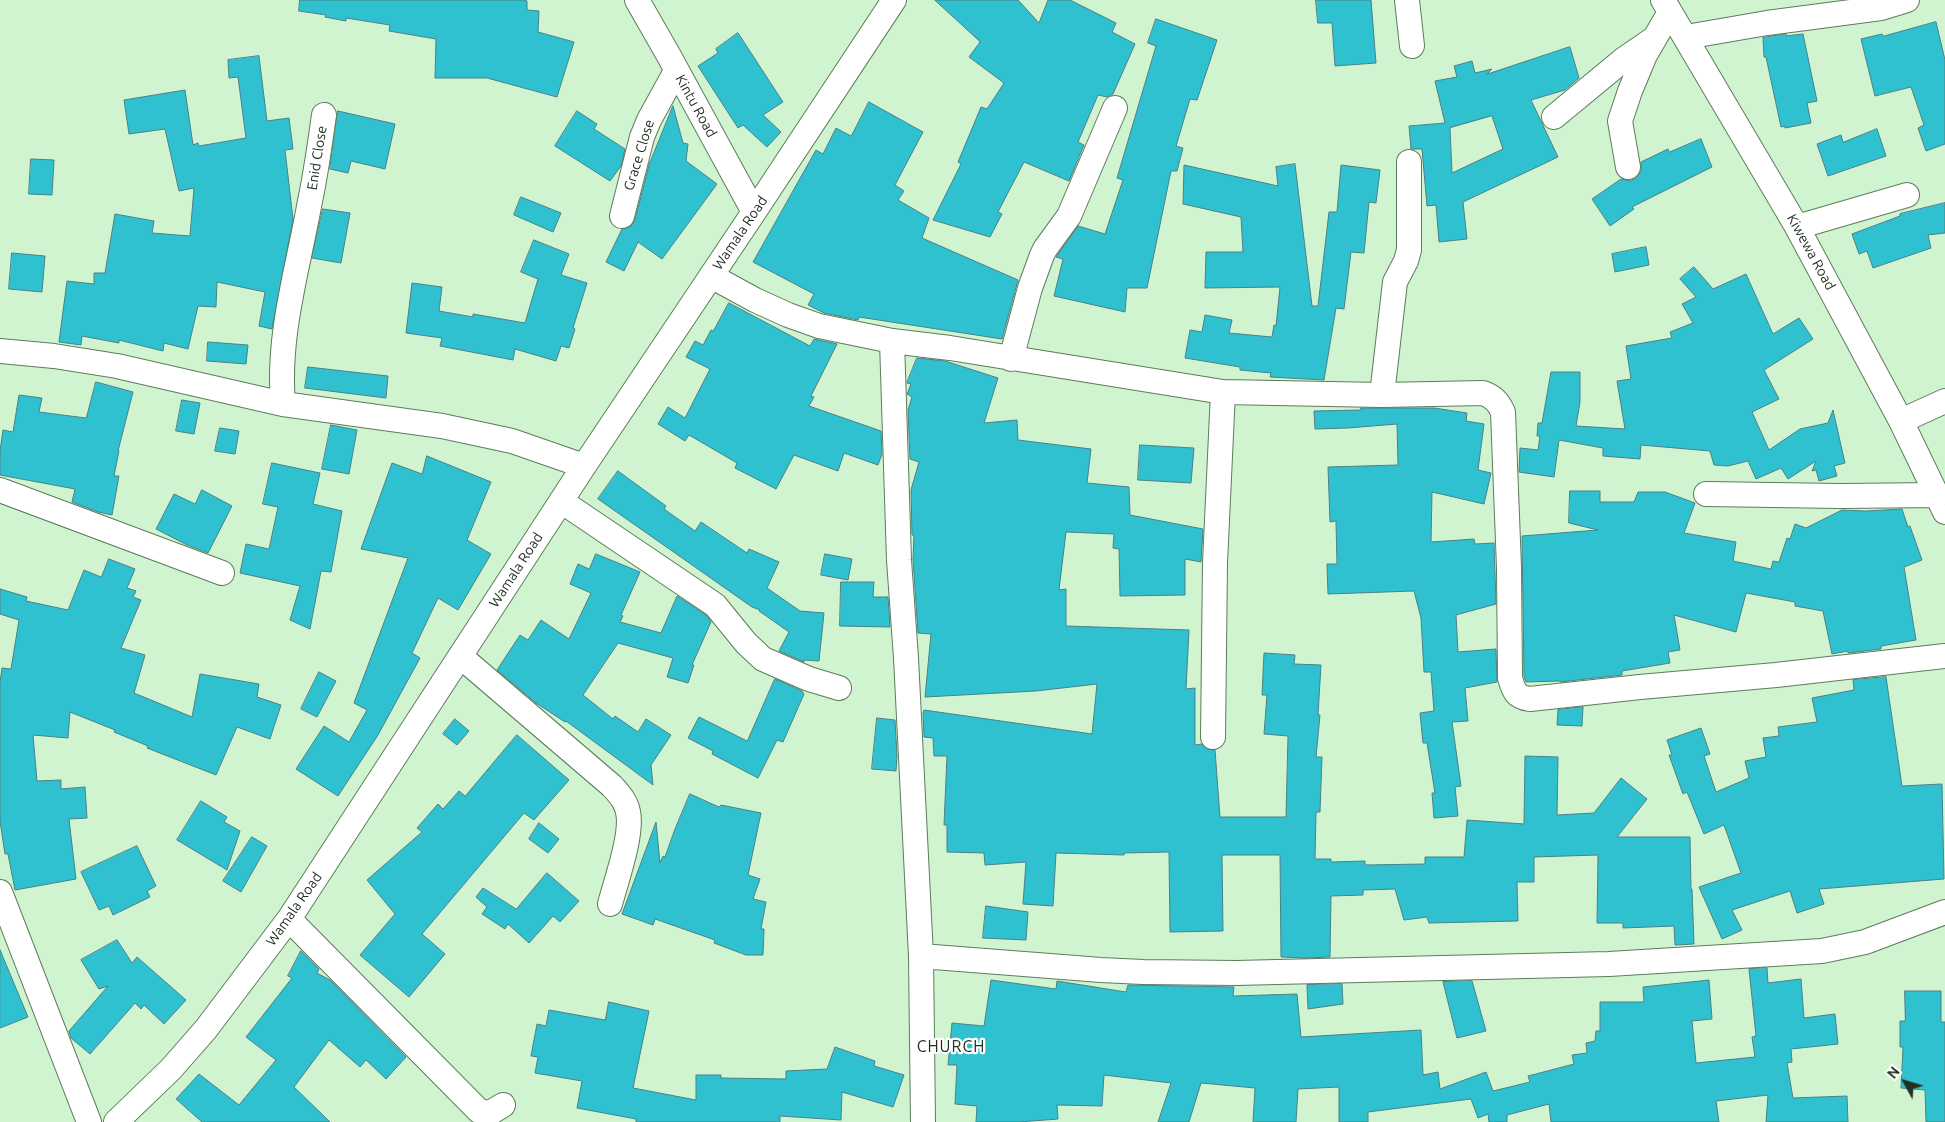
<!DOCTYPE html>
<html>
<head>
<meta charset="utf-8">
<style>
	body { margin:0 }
	#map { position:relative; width:1945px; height:1122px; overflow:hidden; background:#d1f4d0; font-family:Ubuntu,sans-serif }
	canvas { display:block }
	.north { position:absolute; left:1880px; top:1057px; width:50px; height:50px; -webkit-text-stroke:4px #fff; paint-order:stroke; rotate:309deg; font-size:14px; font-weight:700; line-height:20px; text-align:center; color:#222f21 }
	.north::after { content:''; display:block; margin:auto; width:18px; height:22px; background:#222f21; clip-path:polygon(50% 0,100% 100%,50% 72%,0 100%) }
</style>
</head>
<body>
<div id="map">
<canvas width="1945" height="1122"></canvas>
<div class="north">N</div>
</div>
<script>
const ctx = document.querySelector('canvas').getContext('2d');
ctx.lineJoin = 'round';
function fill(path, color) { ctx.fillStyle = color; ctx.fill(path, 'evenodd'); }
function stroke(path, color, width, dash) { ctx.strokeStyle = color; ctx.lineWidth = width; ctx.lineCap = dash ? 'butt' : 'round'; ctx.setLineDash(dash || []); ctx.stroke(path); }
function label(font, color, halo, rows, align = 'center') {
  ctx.font = font + ' Ubuntu,sans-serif'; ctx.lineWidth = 4.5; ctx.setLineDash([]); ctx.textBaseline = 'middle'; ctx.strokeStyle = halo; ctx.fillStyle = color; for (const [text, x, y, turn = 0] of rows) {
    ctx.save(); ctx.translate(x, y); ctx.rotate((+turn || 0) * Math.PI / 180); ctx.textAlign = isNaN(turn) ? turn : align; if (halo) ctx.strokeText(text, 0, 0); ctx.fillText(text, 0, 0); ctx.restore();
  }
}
const building = new Path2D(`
	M 300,0 L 523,0 L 527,1 L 527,10 L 539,11 L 538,32 L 574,42 L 557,97 L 487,78 L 435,78 L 436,39 L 389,31 L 390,25 L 346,18 L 346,21 L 325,17 L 326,15 L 299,11 Z
	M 935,0 L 1018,0 L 1039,23 L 1048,0 L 1070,0 L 1116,23 L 1112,32 L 1135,44 L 1113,94 L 1107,97 L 1098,95 L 1078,142 L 1084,145 L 1069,181 L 1024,162 L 998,212 L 1002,214 L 990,237 L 933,220 L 961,164 L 958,162 L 981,107 L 987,109 L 1004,83 L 969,57 L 980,42 Z
	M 1316,0 L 1371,0 L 1376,63 L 1335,66 L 1332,23 L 1318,23 Z
	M 1156,19 L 1217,40 L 1197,100 L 1190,99 L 1176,146 L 1183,148 L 1177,171 L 1171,171 L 1147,288 L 1127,288 L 1125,312 L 1054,296 L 1063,259 L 1056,257 L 1078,226 L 1105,234 L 1123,180 L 1117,178 L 1156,46 L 1148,43 Z
	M 1936,22 L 1945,60 L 1945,144 L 1926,151 L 1918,128 L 1924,125 L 1911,87 L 1875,96 L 1861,39 L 1882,34 L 1883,36 Z
	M 738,33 L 783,102 L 763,115 L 781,132 L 767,147 L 743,125 L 738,128 L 698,66 L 718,53 L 716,49 Z
	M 1786,34 L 1786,36 L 1803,34 L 1817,101 L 1807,103 L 1811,123 L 1785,128 L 1785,126 L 1781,127 L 1766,57 L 1764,57 L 1763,38 Z
	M 1570,47 L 1579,78 L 1565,90 L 1531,100 L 1558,157 L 1463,202 L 1467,239 L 1439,242 L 1436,205 L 1427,206 L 1422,149 L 1411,149 L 1409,126 L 1445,123 L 1435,81 L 1457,77 L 1454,66 L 1472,61 L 1475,73 L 1492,69 L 1487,74 ZM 1492,116 L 1503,149 L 1452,173 L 1450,128 Z
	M 259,56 L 267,121 L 289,118 L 293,149 L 285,150 L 293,219 L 272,329 L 259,326 L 265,292 L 217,282 L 216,307 L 198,306 L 188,349 L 164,343 L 163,351 L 119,340 L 119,343 L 82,336 L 81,345 L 59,342 L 67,281 L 94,284 L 94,273 L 105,273 L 115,214 L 154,221 L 152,233 L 190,236 L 194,188 L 179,191 L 165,129 L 129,134 L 124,100 L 185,90 L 193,145 L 198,143 L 199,146 L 246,138 L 238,77 L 229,78 L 228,60 Z
	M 869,102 L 923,132 L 895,185 L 904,191 L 898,200 L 929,218 L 922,238 L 1018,280 L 1002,339 L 859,317 L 858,320 L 824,313 L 808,305 L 814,294 L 753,262 L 816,150 L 823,154 L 836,128 L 851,136 Z
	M 673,106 L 683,143 L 688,144 L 686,161 L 717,184 L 662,259 L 638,242 L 624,271 L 606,262 L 622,229 L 631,226 L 635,220 L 649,165 Z
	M 338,111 L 395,124 L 385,169 L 351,161 L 348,173 L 330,169 Z
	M 577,111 L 597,124 L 594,129 L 625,149 L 621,166 L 610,181 L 555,146 Z
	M 1877,129 L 1886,156 L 1828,176 L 1817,144 L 1841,135 L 1843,142 Z
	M 1701,139 L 1712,167 L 1632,207 L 1634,209 L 1610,226 L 1592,199 L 1621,179 L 1630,181 L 1636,178 L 1641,171 L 1641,162 L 1668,149 L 1669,152 Z
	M 31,159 L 54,160 L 52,195 L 29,194 Z
	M 1295,164 L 1312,306 L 1318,306 L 1329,212 L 1337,212 L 1341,165 L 1380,170 L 1376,203 L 1369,202 L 1364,253 L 1351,252 L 1344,309 L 1336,308 L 1324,380 L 1270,377 L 1271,373 L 1240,370 L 1240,367 L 1185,358 L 1190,330 L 1202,332 L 1205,315 L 1232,320 L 1229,333 L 1272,337 L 1274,325 L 1276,326 L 1280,287 L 1205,288 L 1206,252 L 1243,252 L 1241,217 L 1183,204 L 1184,165 L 1278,186 L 1276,167 Z
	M 521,197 L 561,213 L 553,232 L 514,215 Z
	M 1945,203 L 1945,233 L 1928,235 L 1931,248 L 1873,268 L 1867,251 L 1859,254 L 1852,234 L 1900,216 L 1900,214 Z
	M 323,209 L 350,213 L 341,263 L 312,258 Z
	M 534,240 L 569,254 L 561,275 L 587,283 L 573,328 L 575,329 L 569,348 L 561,346 L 556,361 L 515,349 L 513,360 L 440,346 L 442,338 L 406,333 L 412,283 L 442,287 L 439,311 L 473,317 L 473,314 L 525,323 L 538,279 L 521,272 Z
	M 1646,247 L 1649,265 L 1615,272 L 1612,254 Z
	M 12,253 L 45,256 L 42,292 L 9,289 Z
	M 1694,267 L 1713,289 L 1746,274 L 1773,334 L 1799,318 L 1813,339 L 1764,370 L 1779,399 L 1752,412 L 1769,450 L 1800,429 L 1828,423 L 1833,410 L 1845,463 L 1834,466 L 1837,476 L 1819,481 L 1816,470 L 1812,471 L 1816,461 L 1788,479 L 1781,468 L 1756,479 L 1748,461 L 1728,466 L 1714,465 L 1710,451 L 1641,445 L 1640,459 L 1603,456 L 1603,448 L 1559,440 L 1554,477 L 1519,472 L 1520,448 L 1538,450 L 1540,436 L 1537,436 L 1538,423 L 1542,423 L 1551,372 L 1580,372 L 1580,402 L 1576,426 L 1625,429 L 1617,381 L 1631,379 L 1626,346 L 1672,338 L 1670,332 L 1693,323 L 1682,304 L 1696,297 L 1680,279 Z
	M 729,303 L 810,346 L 814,339 L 837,344 L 811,396 L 814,397 L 809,406 L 881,431 L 882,454 L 878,465 L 844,453 L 838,471 L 794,455 L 776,489 L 735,468 L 737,463 L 689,435 L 685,441 L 658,424 L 668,407 L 685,418 L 710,369 L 686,357 L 695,341 L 703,345 L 711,330 L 713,331 Z
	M 208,342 L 248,345 L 246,364 L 207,361 Z
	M 917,358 L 945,361 L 998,378 L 984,423 L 1017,420 L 1018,440 L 1091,449 L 1087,483 L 1129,487 L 1130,515 L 1203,529 L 1201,562 L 1185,559 L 1185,595 L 1120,596 L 1119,549 L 1113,548 L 1114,534 L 1066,532 L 1059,590 L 1066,589 L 1066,626 L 1189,630 L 1186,689 L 1195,688 L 1195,745 L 1202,744 L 1206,749 L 1215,750 L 1220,817 L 1286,817 L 1288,736 L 1264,734 L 1267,695 L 1262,695 L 1264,653 L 1295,655 L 1294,664 L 1321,665 L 1318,715 L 1320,715 L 1316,757 L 1322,757 L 1320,812 L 1316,812 L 1315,859 L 1331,859 L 1331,862 L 1365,861 L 1365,865 L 1425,864 L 1425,857 L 1464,857 L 1467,820 L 1524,824 L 1525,756 L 1558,757 L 1557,815 L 1594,813 L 1621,778 L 1647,799 L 1617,837 L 1690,837 L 1691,889 L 1692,889 L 1694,944 L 1675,945 L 1674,926 L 1623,928 L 1623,923 L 1597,923 L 1598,855 L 1534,857 L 1534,882 L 1517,882 L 1518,921 L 1429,923 L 1427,917 L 1404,920 L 1395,889 L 1363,890 L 1363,895 L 1331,896 L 1330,957 L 1305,958 L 1281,957 L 1280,855 L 1222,855 L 1223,931 L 1170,932 L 1169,852 L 1124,853 L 1124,855 L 1056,853 L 1053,906 L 1023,904 L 1026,862 L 985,865 L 984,853 L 947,852 L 947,825 L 944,825 L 947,756 L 934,756 L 933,738 L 924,737 L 923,713 L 924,710 L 1092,734 L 1097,684 L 1036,691 L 925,697 L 931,634 L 918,633 L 913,559 L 914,535 L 912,535 L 911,490 L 919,462 L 910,459 L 908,410 L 912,397 L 907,394 L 911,384 L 907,383 Z
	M 308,367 L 388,376 L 386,398 L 305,388 Z
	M 96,382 L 133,392 L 118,451 L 119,451 L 114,476 L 119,476 L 112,515 L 98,512 L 72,502 L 75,489 L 0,475 L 0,451 L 3,430 L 13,432 L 19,395 L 42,398 L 39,412 L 86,418 Z
	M 182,400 L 200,403 L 194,434 L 176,431 Z
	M 1361,408 L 1434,408 L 1467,413 L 1466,421 L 1484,424 L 1478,470 L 1491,473 L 1484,504 L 1432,492 L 1431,542 L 1474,539 L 1475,544 L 1494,543 L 1496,604 L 1456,615 L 1458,652 L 1496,649 L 1497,682 L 1465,688 L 1468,721 L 1452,722 L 1461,786 L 1455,787 L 1458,816 L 1434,818 L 1432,793 L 1435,793 L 1427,743 L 1423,743 L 1420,713 L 1434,711 L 1431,672 L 1424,672 L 1421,618 L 1414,591 L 1328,594 L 1327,564 L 1337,564 L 1336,521 L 1330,522 L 1328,467 L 1398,465 L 1397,424 L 1348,428 L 1315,429 L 1314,411 L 1361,410 Z
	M 331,425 L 357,430 L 349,474 L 322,469 Z
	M 220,428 L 239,431 L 235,454 L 215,451 Z
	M 1140,445 L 1194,448 L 1191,483 L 1138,480 Z
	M 427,456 L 491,482 L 467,540 L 491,554 L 458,610 L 438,598 L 412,653 L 420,658 L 378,735 L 338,796 L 296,769 L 324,726 L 349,742 L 367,710 L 354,703 L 408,558 L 361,549 L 392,463 L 422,474 Z
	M 272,463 L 320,473 L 313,504 L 342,511 L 331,572 L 321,571 L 310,629 L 290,620 L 300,586 L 240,573 L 246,544 L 269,549 L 278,507 L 263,504 Z
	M 618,471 L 666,506 L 664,509 L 695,531 L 701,522 L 747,553 L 749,549 L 779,562 L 767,588 L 800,611 L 824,613 L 819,661 L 804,660 L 804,662 L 779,651 L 789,632 L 759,611 L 760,610 L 752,607 L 598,499 Z
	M 202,490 L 232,506 L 208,553 L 187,545 L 156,529 L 174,494 L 195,504 Z
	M 1570,491 L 1600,491 L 1600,502 L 1634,502 L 1638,492 L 1665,492 L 1695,503 L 1684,533 L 1736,542 L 1733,561 L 1771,569 L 1773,561 L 1779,562 L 1787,538 L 1790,539 L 1795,524 L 1806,528 L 1842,510 L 1866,511 L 1902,509 L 1908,527 L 1910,526 L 1922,560 L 1904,567 L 1916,640 L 1881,646 L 1881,649 L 1848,653 L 1848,651 L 1832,654 L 1823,611 L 1795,606 L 1795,602 L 1746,593 L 1736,632 L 1674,615 L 1680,650 L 1668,652 L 1670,663 L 1622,671 L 1622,675 L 1560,682 L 1560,681 L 1526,682 L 1524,676 L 1522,536 L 1598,530 L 1569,523 Z
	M 596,554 L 640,572 L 621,615 L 623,616 L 620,622 L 661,633 L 677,596 L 706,615 L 711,622 L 692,665 L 694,665 L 688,683 L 667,677 L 673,658 L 618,643 L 583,695 L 613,719 L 615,716 L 638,732 L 646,719 L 671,735 L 651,765 L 653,785 L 566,721 L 565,722 L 536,703 L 497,670 L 520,635 L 528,640 L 541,620 L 569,639 L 591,593 L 570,584 L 578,564 L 589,569 Z
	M 825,554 L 852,559 L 848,580 L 821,575 Z
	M 109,559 L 135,569 L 127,588 L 136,591 L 133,597 L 141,600 L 121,648 L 145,655 L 134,693 L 192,717 L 200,674 L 259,684 L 257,697 L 281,705 L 270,739 L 237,727 L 216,775 L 147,748 L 148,746 L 114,732 L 115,730 L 70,712 L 68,738 L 33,735 L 37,781 L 61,780 L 61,789 L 85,787 L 87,818 L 69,819 L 76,879 L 15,890 L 8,854 L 5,854 L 0,821 L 0,682 L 2,668 L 11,669 L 19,620 L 0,614 L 0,589 L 27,597 L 26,601 L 68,610 L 84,570 L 101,577 Z
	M 841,582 L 874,582 L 873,597 L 888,597 L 890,627 L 840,626 Z
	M 319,672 L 336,681 L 317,717 L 301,709 Z
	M 1886,677 L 1902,786 L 1942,784 L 1944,879 L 1819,889 L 1824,904 L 1797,913 L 1790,891 L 1732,910 L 1742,930 L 1722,939 L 1699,887 L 1741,873 L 1724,825 L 1704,834 L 1687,792 L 1683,794 L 1669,755 L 1672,755 L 1667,740 L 1701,728 L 1710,754 L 1704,756 L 1716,792 L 1749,778 L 1745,761 L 1766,757 L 1763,738 L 1779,736 L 1778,727 L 1817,722 L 1812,698 L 1854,690 L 1853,680 Z
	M 775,679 L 802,691 L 804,694 L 783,742 L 777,740 L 758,778 L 712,754 L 713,751 L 688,738 L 699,717 L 747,741 Z
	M 1583,707 L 1582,726 L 1557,725 L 1558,710 Z
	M 877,718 L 895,720 L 897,756 L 896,771 L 872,769 Z
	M 455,719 L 469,731 L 457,745 L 443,734 Z
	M 517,735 L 569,780 L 534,820 L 524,813 L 422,934 L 445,954 L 409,997 L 360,955 L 395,914 L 367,880 L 422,832 L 417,828 L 438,804 L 443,809 L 459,791 L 465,796 Z
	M 690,794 L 719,807 L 721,805 L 761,813 L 748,875 L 760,879 L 753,899 L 766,902 L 761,929 L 764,929 L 763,955 L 746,955 L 714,943 L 715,940 L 655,919 L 653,925 L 622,914 L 656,822 L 660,863 L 663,856 L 665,857 L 675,829 Z
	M 201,801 L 227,817 L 224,822 L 240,831 L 227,870 L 177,840 Z
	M 539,823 L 559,839 L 548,853 L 529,839 Z
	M 252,837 L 267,846 L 241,892 L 223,881 Z
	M 137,846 L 156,886 L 147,891 L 150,897 L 113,915 L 109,906 L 99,910 L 81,872 Z
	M 547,873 L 579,901 L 560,922 L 553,916 L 529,943 L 508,924 L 505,929 L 482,914 L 487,907 L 476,897 L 483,888 L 516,909 Z
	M 986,906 L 1028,912 L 1026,940 L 983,938 Z
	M 117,940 L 132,963 L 137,957 L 186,1000 L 164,1024 L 144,1005 L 141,1009 L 135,1003 L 90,1054 L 71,1038 L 69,1031 L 108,986 L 99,989 L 81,960 Z
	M 0,950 L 28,1017 L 0,1028 Z
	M 301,951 L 319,969 L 317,973 L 330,980 L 406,1057 L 386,1079 L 366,1060 L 360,1067 L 329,1040 L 294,1087 L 330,1122 L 202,1122 L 176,1099 L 199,1074 L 239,1105 L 276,1060 L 246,1037 L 292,978 L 288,976 Z
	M 1767,968 L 1768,983 L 1801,979 L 1804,1018 L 1835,1014 L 1838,1044 L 1791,1049 L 1792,1062 L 1787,1063 L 1793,1098 L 1847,1096 L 1848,1122 L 1766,1122 L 1768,1095 L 1716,1101 L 1719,1122 L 1551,1122 L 1549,1104 L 1507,1115 L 1507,1122 L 1489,1122 L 1488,1114 L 1478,1118 L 1471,1099 L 1368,1112 L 1368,1122 L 1339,1122 L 1339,1087 L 1298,1089 L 1296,1122 L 1253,1122 L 1255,1088 L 1201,1083 L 1189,1122 L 1158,1122 L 1171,1083 L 1104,1075 L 1102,1106 L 1057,1105 L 1058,1119 L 1019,1122 L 976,1122 L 977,1106 L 955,1104 L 957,1065 L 948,1065 L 952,1023 L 984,1026 L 991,980 L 1056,989 L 1057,981 L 1126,992 L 1128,985 L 1234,987 L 1233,996 L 1297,994 L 1301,1037 L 1421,1030 L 1423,1075 L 1438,1072 L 1440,1089 L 1486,1072 L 1493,1091 L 1530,1082 L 1528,1076 L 1574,1064 L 1572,1055 L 1587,1053 L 1586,1043 L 1595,1041 L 1596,1031 L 1600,1031 L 1600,1002 L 1644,1002 L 1643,987 L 1709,980 L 1712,1019 L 1692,1021 L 1696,1063 L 1755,1057 L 1752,1037 L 1756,1036 L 1749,969 Z
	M 1472,981 L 1486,1031 L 1457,1038 L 1443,982 Z
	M 1342,984 L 1343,1004 L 1308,1009 L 1307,985 Z
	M 1905,991 L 1941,991 L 1941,1022 L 1945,1022 L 1945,1122 L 1926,1122 L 1925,1090 L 1901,1088 L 1903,1047 L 1900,1047 L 1900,1021 L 1905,1021 Z
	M 609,1002 L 649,1011 L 633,1088 L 696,1100 L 696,1075 L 721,1075 L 721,1078 L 786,1079 L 786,1071 L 827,1069 L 835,1047 L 875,1061 L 874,1066 L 904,1075 L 893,1107 L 842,1092 L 841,1120 L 780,1116 L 780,1122 L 636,1122 L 636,1119 L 577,1108 L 582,1081 L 535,1073 L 538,1057 L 531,1056 L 537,1024 L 546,1026 L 549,1010 L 605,1020 Z`);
fill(building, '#2fc1cf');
stroke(building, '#498187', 1);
const minor = new Path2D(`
	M 637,0 L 669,56 L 754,212
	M 1407,0 L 1412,46
	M 1663,0 L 1797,227 L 1901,421 L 1945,512
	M 1686,37 L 1767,23 L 1881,8 L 1907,0
	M 1554,117 L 1623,60 L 1652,40
	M 1628,167 L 1620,121 L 1630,91 L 1645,55 L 1670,12
	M 622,216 L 642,137 L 649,120 L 676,71
	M 1797,227 L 1907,195
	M 711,276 L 755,300 L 788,315 L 819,326 L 892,341 L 950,348 L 1223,392 L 1382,395 L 1483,393 C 1494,397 1498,402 1503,412 L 1509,568 L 1510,678 C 1514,692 1516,697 1530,699 L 1640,687 L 1776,675 L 1945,656
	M 892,341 L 899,560 L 906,658 L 921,956 L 923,1122
	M 0,351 L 54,356 L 117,366 L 283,404 L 442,426 L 512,441 L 584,466
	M 1011,359 L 1030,288 L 1042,255 L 1045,249 L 1069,216 L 1115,108
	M 1382,395 L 1395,282 L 1406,261 L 1409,250 L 1409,162
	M 283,404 C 277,334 298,269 310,201 C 316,173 320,144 324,115
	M 1901,421 L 1945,401
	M 0,490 L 222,573
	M 1706,494 L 1840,496 L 1937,495
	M 561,501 L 715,605 L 746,643 L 763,659 L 809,679 L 839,688
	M 460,656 L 612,786 C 619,794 626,801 628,812 C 633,834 616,881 610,904
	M 1213,737 L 1215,563 L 1223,392
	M 0,892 L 89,1122
	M 289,919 L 479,1111 L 490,1113 L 503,1105
	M 921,956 L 1101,970 L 1143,972 L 1236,973 L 1609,964 L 1822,951 L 1865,942 L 1945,912
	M 116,1122 L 171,1069 L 206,1029 L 289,919 L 584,466 L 754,212 L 894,0`);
stroke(minor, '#5d7c5c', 26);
stroke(minor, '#fff', 24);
label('14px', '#222f21', '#fff', [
	["Kintu Road",696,106,61],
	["Grace Close",639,155,-73],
	["Enid Close",317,158,-81],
	["Wamala Road",740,233,-56],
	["Kiwewa Road",1811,252,61],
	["Wamala Road",516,570,-57],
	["Wamala Road",294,909,-55]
]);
ctx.letterSpacing = '1px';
label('16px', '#222f21', '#fff', [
	["CHURCH",951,1047]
]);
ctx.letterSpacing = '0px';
</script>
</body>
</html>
